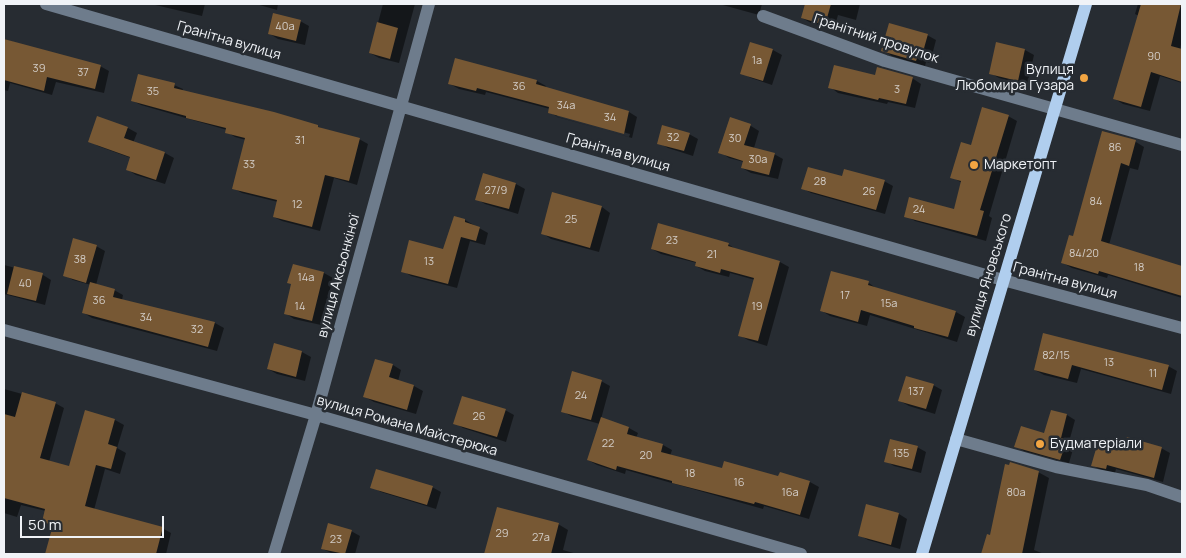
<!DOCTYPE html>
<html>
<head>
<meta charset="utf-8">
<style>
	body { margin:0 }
	#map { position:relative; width:1186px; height:558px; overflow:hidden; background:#272c32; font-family:Manrope,sans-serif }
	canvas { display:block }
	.frame { position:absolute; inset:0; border:5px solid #f0f3f7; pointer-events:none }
	.scale { position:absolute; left:20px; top:516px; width:144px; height:22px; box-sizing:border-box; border:2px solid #f0f3f7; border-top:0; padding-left:6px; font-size:15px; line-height:18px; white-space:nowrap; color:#f0f3f7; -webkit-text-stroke:4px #272c32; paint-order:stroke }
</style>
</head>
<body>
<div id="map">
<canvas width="1186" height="558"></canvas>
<div class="frame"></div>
<div class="scale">50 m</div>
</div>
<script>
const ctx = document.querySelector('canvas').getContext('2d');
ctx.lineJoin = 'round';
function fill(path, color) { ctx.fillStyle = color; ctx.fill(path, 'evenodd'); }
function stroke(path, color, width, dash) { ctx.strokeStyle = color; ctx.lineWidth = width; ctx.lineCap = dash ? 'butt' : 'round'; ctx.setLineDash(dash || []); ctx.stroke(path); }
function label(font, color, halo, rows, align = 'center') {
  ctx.font = font + ' Manrope,sans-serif'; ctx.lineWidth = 5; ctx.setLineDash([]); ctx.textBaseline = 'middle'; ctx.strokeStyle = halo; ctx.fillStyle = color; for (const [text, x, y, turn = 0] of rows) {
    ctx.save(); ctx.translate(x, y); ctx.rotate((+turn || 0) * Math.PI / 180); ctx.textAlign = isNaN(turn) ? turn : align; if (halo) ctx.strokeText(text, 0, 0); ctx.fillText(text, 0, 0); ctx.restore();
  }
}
fill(new Path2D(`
	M 151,4 L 205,4 L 202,16 Z
	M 256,4 L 278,4 L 277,10 Z
	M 383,4 L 415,4 L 399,63 L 379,58 L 370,53 Z
	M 719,4 L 762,4 L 759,15 Z
	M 821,4 L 860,4 L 856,20 L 838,15 L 834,29 L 811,23 L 802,18 L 820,8 Z
	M 1138,4 L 1182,4 L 1182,39 L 1180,50 L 1182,50 L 1182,83 L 1160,76 L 1150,111 L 1123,104 L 1115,99 L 1139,16 L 1135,14 Z
	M 300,21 L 309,26 L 305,45 L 278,39 L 270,34 Z
	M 927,35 L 936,40 L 930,63 L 926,62 L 925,66 L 892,56 L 883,50 Z
	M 4,39 L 54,55 L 100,66 L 109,71 L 104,93 L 56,82 L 52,95 L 10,83 L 8,91 L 4,90 Z
	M 751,43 L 773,50 L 782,55 L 772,85 L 751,78 L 742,73 Z
	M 1025,50 L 1034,55 L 1027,85 L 999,78 L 990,73 Z
	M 876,76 L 912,78 L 921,84 L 915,108 L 888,102 L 887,104 L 838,93 L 830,87 Z
	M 537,81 L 546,86 L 545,88 L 629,112 L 637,117 L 632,138 L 558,117 L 549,112 L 550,109 L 486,92 L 485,95 L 459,89 L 450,84 ZM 557,114 L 630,134 L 629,137 L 557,117 Z
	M 174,85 L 183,89 L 182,91 L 317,126 L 323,129 L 359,139 L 368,144 L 357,185 L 334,178 L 320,231 L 282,221 L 274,217 L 278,202 L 242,193 L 233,188 L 246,140 L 235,137 L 227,132 L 227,130 L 141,105 L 133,101 Z
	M 1008,116 L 1017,121 L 989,216 L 992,218 L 986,241 L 915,221 L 906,216 L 955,211 L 962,183 L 952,177 L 972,146 Z
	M 98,118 L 128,128 L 137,133 L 133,143 L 165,153 L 174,158 L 165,184 L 136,175 L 128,170 L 131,158 L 98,146 L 90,141 Z
	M 731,119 L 751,126 L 759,131 L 754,148 L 774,154 L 783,159 L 778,179 L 751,173 L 742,168 L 744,162 L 729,158 L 720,152 Z
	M 1102,132 L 1136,142 L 1144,147 L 1138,170 L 1130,168 L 1109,245 L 1182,267 L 1182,298 L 1108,275 L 1107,278 L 1072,268 L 1063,263 L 1074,237 Z
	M 689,134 L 698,139 L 693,156 L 668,148 L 659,143 Z
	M 484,175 L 516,184 L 525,189 L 518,214 L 485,204 L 477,199 Z
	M 884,181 L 893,186 L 885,214 L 811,193 L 802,188 Z
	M 553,194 L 602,207 L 610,213 L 599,252 L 551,239 L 542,233 Z
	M 465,220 L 488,233 L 485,245 L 470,241 L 457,288 L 411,276 L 403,271 L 444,250 Z
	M 728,244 L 737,250 L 780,262 L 789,267 L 767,346 L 748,340 L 739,335 L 755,280 L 730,273 L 729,277 L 705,271 L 696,266 L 697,263 L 661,254 L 652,249 Z
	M 96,246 L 105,251 L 96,285 L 114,290 L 123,295 L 122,300 L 215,323 L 224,328 L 217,351 L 92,318 L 84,313 L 91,285 L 73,280 L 64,275 Z
	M 4,265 L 43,275 L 51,280 L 45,305 L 4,294 Z
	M 294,265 L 324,273 L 333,278 L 321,325 L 294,319 L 285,313 L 292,285 Z
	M 869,283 L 877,289 L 956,312 L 965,317 L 957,342 L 870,315 L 867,326 L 830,316 L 822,311 Z
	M 1044,334 L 1168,366 L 1177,371 L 1171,394 L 1081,369 L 1077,383 L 1044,375 L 1035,370 Z
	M 275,344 L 302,352 L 311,357 L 305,381 L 277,374 L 268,369 Z
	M 376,360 L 393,365 L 401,370 L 398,381 L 414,386 L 423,391 L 416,414 L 374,402 L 365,397 Z
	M 601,381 L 610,386 L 601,419 L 629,428 L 638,433 L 636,438 L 663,445 L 672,450 L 670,456 L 723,470 L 779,478 L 780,473 L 810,482 L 819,487 L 809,519 L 764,506 L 763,509 L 626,470 L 625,474 L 597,465 L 588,460 L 600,424 L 571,416 L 562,411 Z
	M 933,385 L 942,390 L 935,414 L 909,406 L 900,401 Z
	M 4,389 L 55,403 L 64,408 L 49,462 L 70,468 L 86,412 L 115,420 L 124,425 L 117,448 L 126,453 L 120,474 L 105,469 L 94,510 L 162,528 L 171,533 L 166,554 L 46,554 L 54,527 L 43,521 L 46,511 L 21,505 L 17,517 L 4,513 L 4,462 L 10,441 L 4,440 Z
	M 505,410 L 514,415 L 506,442 L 463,428 L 455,423 Z
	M 1051,411 L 1067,415 L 1075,420 L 1069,442 L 1074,446 L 1069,463 L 1024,451 L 1016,446 L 1045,435 Z
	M 917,447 L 926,452 L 921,473 L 894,466 L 886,461 Z
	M 1161,448 L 1170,453 L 1163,482 L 1116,469 L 1115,473 L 1101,470 L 1092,465 L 1124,451 Z
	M 1038,472 L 1049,478 L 1034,550 L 1044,554 L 982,554 L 987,536 L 991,537 Z
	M 372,487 L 432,487 L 441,492 L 436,509 L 381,492 Z
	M 497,509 L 558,524 L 568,530 L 563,550 L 577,554 L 485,554 Z
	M 899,514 L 907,519 L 900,549 L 868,540 L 859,535 Z
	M 351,531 L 360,536 L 355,554 L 333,554 L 323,549 Z`), '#0007');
fill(new Path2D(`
	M 805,4 L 831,4 L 825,25 L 801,18 Z
	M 1141,4 L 1181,4 L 1171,46 L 1182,49 L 1182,82 L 1151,72 L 1141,107 L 1113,99 Z
	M 273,13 L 301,20 L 296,41 L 268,34 Z
	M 377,22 L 398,28 L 390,59 L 369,53 Z
	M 889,23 L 928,34 L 921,59 L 917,58 L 916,61 L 881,51 Z
	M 4,39 L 101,65 L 95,89 L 47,77 L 44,91 L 4,80 Z
	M 750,42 L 773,49 L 763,81 L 740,74 Z
	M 996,42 L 1025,49 L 1018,81 L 989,74 Z
	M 455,58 L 537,80 L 536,84 L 629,111 L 624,134 L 548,113 L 549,107 L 477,88 L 476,91 L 448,84 Z
	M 834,65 L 875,75 L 877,67 L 913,77 L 906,104 L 879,98 L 878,100 L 828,88 Z
	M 138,74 L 175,83 L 174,88 L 274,112 L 318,125 L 318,127 L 360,138 L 349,181 L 325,175 L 312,227 L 273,217 L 277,200 L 232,189 L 245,138 L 225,133 L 226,128 L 186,118 L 186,116 L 131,101 Z
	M 982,107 L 1009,115 L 980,210 L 984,211 L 977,236 L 904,217 L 909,197 L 954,209 L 961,181 L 950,178 L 961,142 L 971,145 Z
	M 97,116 L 128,127 L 124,138 L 165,152 L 156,180 L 126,170 L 130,157 L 88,142 Z
	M 730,117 L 751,124 L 744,145 L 775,153 L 769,175 L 741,168 L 743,161 L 718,153 Z
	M 662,125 L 690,133 L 684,151 L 657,144 Z
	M 1102,131 L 1136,140 L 1129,166 L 1121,163 L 1101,241 L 1182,266 L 1182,296 L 1099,271 L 1098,274 L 1061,263 L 1069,235 L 1073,236 Z
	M 808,167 L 842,176 L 844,169 L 885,180 L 876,210 L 801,189 Z
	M 483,173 L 516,183 L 509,209 L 475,200 Z
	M 552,192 L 602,206 L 590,248 L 541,234 Z
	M 454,216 L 465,219 L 465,222 L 480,227 L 476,241 L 461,237 L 448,284 L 401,272 L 409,240 L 443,249 Z
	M 658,223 L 729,243 L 728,246 L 780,261 L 758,341 L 738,336 L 754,278 L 721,269 L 720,273 L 695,266 L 696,262 L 651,249 Z
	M 73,238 L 97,245 L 86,283 L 63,276 Z
	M 293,264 L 324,272 L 312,321 L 284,314 L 291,284 L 287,283 Z
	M 14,266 L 43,273 L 36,301 L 7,294 Z
	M 831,271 L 869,281 L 868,285 L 956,311 L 948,337 L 914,328 L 914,326 L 861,310 L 858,322 L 820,311 Z
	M 90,282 L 115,289 L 113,297 L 215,322 L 208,347 L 82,313 Z
	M 1043,333 L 1169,365 L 1162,390 L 1072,365 L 1068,379 L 1034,370 Z
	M 274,343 L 302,351 L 296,377 L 267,369 Z
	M 375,359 L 393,364 L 389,377 L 414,385 L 407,410 L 363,397 Z
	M 572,371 L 602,380 L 591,420 L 561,412 Z
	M 906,376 L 934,384 L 926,409 L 898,401 Z
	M 22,392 L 56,402 L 40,458 L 69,466 L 85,410 L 115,419 L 108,444 L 117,447 L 111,469 L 96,465 L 85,506 L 163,527 L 156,554 L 45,554 L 53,525 L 42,522 L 45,509 L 4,498 L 4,414 L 15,417 Z
	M 462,396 L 506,409 L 497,437 L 453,424 Z
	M 1051,410 L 1067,414 L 1061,438 L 1067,440 L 1060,460 L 1014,447 L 1021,426 L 1044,433 Z
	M 601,417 L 629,427 L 627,434 L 663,444 L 661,452 L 722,468 L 724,461 L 778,476 L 780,472 L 810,481 L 800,515 L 755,502 L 754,504 L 672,483 L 672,481 L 617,466 L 616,470 L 587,460 Z
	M 1127,437 L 1162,447 L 1154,478 L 1107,465 L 1106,469 L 1091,466 L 1098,442 L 1123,450 Z
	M 890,439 L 918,446 L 912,469 L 884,462 Z
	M 1010,462 L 1039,471 L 1022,554 L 981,554 L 987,534 L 990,535 L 1005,464 L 1009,465 Z
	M 376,469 L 433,486 L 427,505 L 370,488 Z
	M 866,504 L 899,513 L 891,545 L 858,536 Z
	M 497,507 L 559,523 L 551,554 L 484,554 Z
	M 328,523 L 352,530 L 345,554 L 321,549 Z`), '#775834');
stroke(new Path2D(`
	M 46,4 L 1003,280 L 1182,328
	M 763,16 L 885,61 L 1182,145
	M 4,330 L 316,415 L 801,554
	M 956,439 L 1056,467 L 1147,485 L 1182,497
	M 274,554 L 316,415 L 429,4`), '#6e7c8c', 12);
stroke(new Path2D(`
	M 922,554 L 1086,4`), '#b0ceee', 12);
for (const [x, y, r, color] of [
	[1084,78,5,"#f2a542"],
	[974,165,5,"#f2a542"],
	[1040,444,5,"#f2a542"]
]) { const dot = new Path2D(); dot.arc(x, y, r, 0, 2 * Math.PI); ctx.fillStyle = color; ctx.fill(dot); stroke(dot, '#272c32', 2); }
label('11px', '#d2ccc6', null, [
	["40а",285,27],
	["90",1154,57],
	["1а",757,61],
	["39",39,69],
	["37",83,73],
	["36",519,87],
	["3",897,90],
	["35",153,92],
	["34а",566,106],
	["34",610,118],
	["32",673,138],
	["30",735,139],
	["31",300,141],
	["86",1115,148],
	["30а",758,160],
	["33",249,165],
	["28",820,182],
	["27/9",496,191],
	["26",869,192],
	["84",1096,202],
	["12",297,205],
	["24",919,210],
	["25",571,220],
	["23",672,241],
	["84/20",1084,254],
	["21",712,255],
	["38",80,260],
	["13",429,262],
	["18",1139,268],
	["14а",306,278],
	["40",25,284],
	["17",845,296],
	["36",99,301],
	["15а",889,304],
	["14",300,307],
	["19",757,307],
	["34",146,318],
	["32",197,330],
	["82/15",1056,356],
	["13",1109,363],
	["11",1153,374],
	["137",916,392],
	["24",581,396],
	["26",479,417],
	["22",608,444],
	["135",901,454],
	["20",646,456],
	["18",690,474],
	["16",739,483],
	["16а",790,493],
	["80а",1016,493],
	["29",502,534],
	["27а",541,538],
	["23",336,540]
]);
label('14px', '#f0f3f7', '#272c32', [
	["Гранітний провулок",876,39,18],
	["Гранітна вулиця",229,41,16],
	["Гранітна вулиця",618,153,16],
	["вулиця Яновського",989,275,-73],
	["вулиця Аксьонкіної",339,276,-75],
	["Гранітна вулиця",1065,281,15],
	["вулиця Романа Майстерюка",407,426,16]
]);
label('14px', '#f0f3f7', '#272c32', [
	["Вулиця",1074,70,"right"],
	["Любомира Гузара",1074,86,"right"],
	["Маркетопт",984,165],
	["Будматеріали",1050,444]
], 'left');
</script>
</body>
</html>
